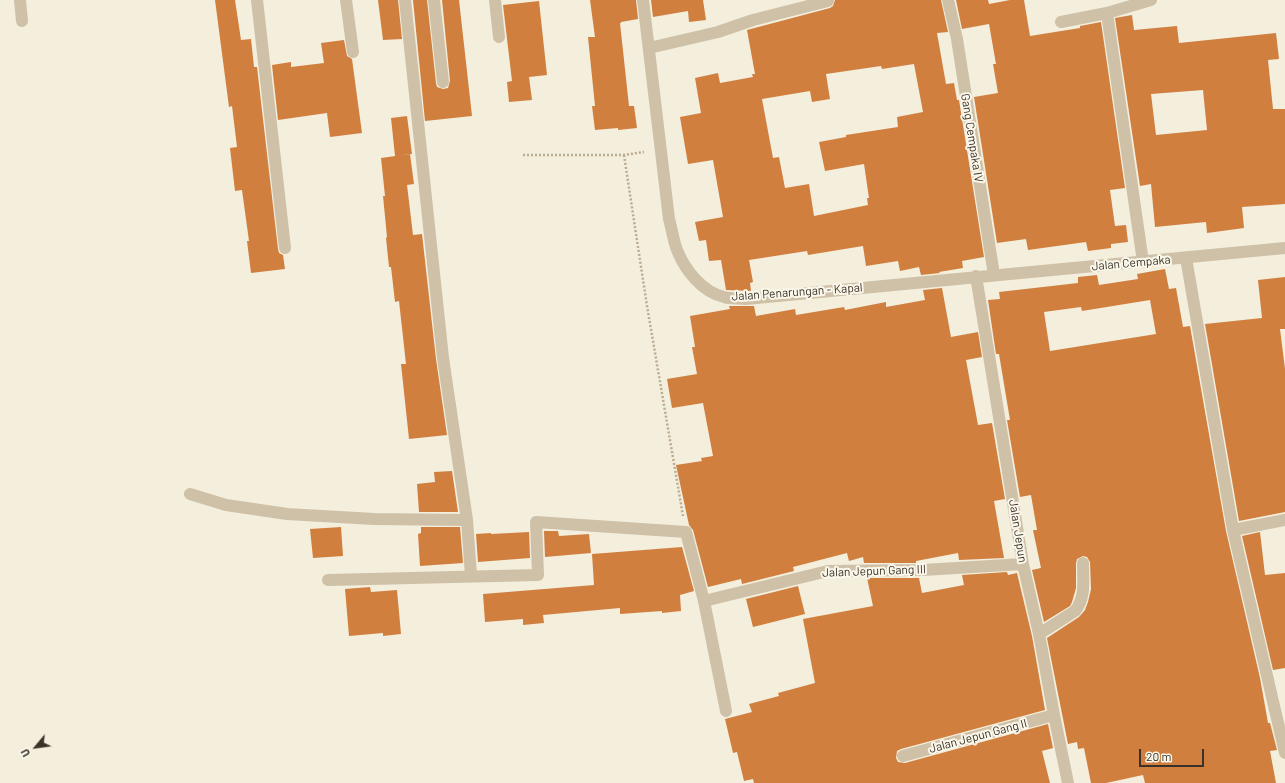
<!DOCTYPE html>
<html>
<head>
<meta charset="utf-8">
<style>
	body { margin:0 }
	#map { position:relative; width:1285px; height:783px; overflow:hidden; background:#f4eedd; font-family:Barlow,sans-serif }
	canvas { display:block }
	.north { position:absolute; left:16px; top:727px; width:40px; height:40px; -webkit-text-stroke:3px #fbf7ea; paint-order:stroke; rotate:241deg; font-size:11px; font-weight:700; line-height:16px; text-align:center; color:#3a3128 }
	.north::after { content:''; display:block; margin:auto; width:14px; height:18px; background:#3a3128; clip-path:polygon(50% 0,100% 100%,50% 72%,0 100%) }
	.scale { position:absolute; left:1139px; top:749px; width:65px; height:18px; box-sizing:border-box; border:2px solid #3a3128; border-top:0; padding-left:5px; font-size:12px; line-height:14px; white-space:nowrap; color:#3a3128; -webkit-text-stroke:3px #fbf7ea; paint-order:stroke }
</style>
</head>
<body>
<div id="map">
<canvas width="1285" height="783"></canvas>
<div class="north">U</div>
<div class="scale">20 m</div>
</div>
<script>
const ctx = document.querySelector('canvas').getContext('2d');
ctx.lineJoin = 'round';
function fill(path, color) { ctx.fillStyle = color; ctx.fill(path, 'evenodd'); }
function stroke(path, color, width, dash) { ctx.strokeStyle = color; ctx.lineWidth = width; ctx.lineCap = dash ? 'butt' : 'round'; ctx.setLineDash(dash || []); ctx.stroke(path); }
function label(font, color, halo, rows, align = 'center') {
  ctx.font = font + ' Barlow,sans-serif'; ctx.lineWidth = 4; ctx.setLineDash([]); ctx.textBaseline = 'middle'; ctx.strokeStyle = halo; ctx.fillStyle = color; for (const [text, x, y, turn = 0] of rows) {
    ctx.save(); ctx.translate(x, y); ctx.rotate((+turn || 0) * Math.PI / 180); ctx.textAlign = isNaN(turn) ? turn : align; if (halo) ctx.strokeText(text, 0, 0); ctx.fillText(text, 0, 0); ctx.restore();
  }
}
fill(new Path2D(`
	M 215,0 L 235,0 L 241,40 L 251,39 L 254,67 L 257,67 L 278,249 L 279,253 L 283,255 L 285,269 L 251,273 L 247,241 L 249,241 L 242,190 L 235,191 L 230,148 L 237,147 L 232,106 L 229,107 Z
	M 378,0 L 398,0 L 402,39 L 383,40 Z
	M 413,0 L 427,0 L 436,83 L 437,87 L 443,89 L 448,88 L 450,81 L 442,0 L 459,0 L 472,116 L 425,121 Z
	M 590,0 L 636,0 L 638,19 L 621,22 L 621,23 L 620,23 L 629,106 L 634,106 L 637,128 L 618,130 L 618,128 L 595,130 L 592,106 L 595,106 L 588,37 L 595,37 Z
	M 651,0 L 703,0 L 706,20 L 689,22 L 688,11 L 653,17 Z
	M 835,0 L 941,0 L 948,32 L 937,33 L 946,84 L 954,83 L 957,100 L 959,100 L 984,257 L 962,261 L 963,268 L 939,272 L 940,273 L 921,275 L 919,267 L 900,271 L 898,261 L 866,266 L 863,246 L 808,255 L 807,251 L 749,260 L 753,282 L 750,283 L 751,291 L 726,290 L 721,260 L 709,261 L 706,240 L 699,241 L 695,222 L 723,217 L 713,160 L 688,164 L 680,117 L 701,113 L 695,78 L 718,73 L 720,83 L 753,77 L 752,74 L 755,74 L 747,30 L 830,8 L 833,6 ZM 914,64 L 923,112 L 897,117 L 898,127 L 846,135 L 846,137 L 819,142 L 825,171 L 864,164 L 869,198 L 867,198 L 868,205 L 814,216 L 809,184 L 785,188 L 779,157 L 773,158 L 762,99 L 810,91 L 812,102 L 830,99 L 826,74 L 881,66 L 882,69 Z
	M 956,0 L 988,0 L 989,4 L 1010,0 L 1024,0 L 1030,36 L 1080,28 L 1080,26 L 1101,22 L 1125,188 L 1110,190 L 1115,226 L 1126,225 L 1128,242 L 1111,244 L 1111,248 L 1088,251 L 1086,242 L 1028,250 L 1026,239 L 997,243 L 974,97 L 998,93 L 993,64 L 996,64 L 989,24 L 962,29 Z
	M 539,1 L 547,75 L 529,77 L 532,100 L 509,102 L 507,82 L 512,81 L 503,5 Z
	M 1132,15 L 1134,30 L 1177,26 L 1179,43 L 1276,33 L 1279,59 L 1268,60 L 1273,109 L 1285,109 L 1285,204 L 1242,207 L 1244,228 L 1207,233 L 1206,222 L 1155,227 L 1151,184 L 1140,186 L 1115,18 ZM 1203,90 L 1207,130 L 1156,135 L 1151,94 Z
	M 344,40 L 347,56 L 352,59 L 362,133 L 330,137 L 327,113 L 278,120 L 272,65 L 291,62 L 291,67 L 324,63 L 321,43 Z
	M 407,116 L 412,154 L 395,156 L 391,118 Z
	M 410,154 L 414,184 L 407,185 L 413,235 L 422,234 L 436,359 L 447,435 L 409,439 L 401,364 L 406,364 L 399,301 L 395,302 L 391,267 L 389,267 L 386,238 L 387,237 L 383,196 L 385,196 L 381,158 Z
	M 1165,269 L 1169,289 L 1176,288 L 1183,327 L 1190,326 L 1226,531 L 1260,678 L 1268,723 L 1270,723 L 1277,750 L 1270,751 L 1276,783 L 1145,783 L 1143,775 L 1106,783 L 1091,783 L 1084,748 L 1078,749 L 1077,742 L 1068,744 L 1047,638 L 1079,617 L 1085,610 L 1088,602 L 1091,589 L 1090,562 L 1087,557 L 1083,556 L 1077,559 L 1076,563 L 1076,588 L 1072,602 L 1070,606 L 1044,622 L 1032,570 L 1041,568 L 1033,530 L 1037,530 L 1031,495 L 1020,497 L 1007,420 L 1010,420 L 999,354 L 996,354 L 988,300 L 1000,299 L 999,292 L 1078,283 L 1078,277 L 1097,275 L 1099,285 L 1138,279 L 1137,274 ZM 1150,300 L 1156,334 L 1050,351 L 1044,312 L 1081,307 L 1082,311 Z
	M 1285,277 L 1285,329 L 1280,329 L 1285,369 L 1285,512 L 1239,521 L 1205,324 L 1262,318 L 1258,280 Z
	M 942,288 L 951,337 L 978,332 L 982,357 L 966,360 L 978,425 L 992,423 L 1005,499 L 994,501 L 1004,558 L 959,560 L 958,553 L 916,561 L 916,563 L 864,563 L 863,557 L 849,561 L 847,553 L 793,567 L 794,571 L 742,584 L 741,579 L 708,587 L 693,530 L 689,525 L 676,465 L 702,461 L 701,458 L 713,456 L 703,403 L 672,408 L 667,379 L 697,374 L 692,347 L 695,347 L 690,316 L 730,309 L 729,306 L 754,306 L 756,316 L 795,309 L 796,315 L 844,307 L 845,310 L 886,302 L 886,307 L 925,300 L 923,290 Z
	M 452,471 L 458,512 L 419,512 L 417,484 L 435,482 L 434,472 Z
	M 341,527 L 343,556 L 313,558 L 310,529 Z
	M 421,527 L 460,527 L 463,563 L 420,566 L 418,534 L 421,533 Z
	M 544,531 L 558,531 L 559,536 L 589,534 L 591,553 L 545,557 Z
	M 529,532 L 530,558 L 478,562 L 476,534 L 491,533 L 491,534 Z
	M 1260,532 L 1265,575 L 1285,573 L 1285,668 L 1273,670 L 1242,536 Z
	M 682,547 L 694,591 L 680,595 L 681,611 L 662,613 L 662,611 L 620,614 L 620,608 L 543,615 L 544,623 L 523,625 L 523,619 L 485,622 L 483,594 L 594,585 L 592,554 Z
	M 1007,572 L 1008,575 L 1017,573 L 1032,636 L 1045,710 L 901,749 L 897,751 L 896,758 L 898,762 L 905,763 L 1048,724 L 1053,748 L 1042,751 L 1050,783 L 754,783 L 753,779 L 744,781 L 737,752 L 733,753 L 725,719 L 752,712 L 749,704 L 779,696 L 778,693 L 815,683 L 803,619 L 873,606 L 867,578 L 919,578 L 922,593 L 964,585 L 962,575 Z
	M 798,586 L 805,614 L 753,627 L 746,599 Z
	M 370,587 L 371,592 L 397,590 L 401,634 L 383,636 L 383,633 L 349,636 L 345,589 Z`), '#d07f3f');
stroke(new Path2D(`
	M 523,155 L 624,155 L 644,152
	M 624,155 L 647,306 L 683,516`), '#baab91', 2.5, [2, 2]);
stroke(new Path2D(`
	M 20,0 L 22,21
	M 257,0 L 285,248
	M 346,0 L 353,52
	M 405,0 L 443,358 L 467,520 L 471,576
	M 434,0 L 443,82
	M 495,0 L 499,37
	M 643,0 L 669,219 C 672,229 673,240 677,250 C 685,270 702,292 724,297 C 730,299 739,298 746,299 L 1285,248
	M 948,0 L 957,39 L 994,275
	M 1107,13 L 1143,262
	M 1061,22 L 1107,13 L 1151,0
	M 649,48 L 718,32 L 753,20 L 828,1
	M 1186,258 L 1233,530 L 1285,753
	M 976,276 L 1023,564 L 1039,634 L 1054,715 L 1068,783
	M 190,494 L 226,505 L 287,514 L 374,519 L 467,520
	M 1233,530 L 1285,520
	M 328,580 L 538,575 L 536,522 L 686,532 L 704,601 L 726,711
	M 704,601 L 828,571 L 923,570 L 1023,564
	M 1039,634 L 1075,611 C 1086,598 1083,579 1083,563
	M 903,756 L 1054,715`), '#cec1a7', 12);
label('12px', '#3a3128', '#fbf7ea', [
	["Gang Cempaka IV",972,138,81],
	["Jalan Cempaka",1131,263,-5],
	["Jalan Penarungan - Kapal",797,292,-4],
	["Jalan Jepun",1018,531,81],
	["Jalan Jepun Gang III",874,571,-2],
	["Jalan Jepun Gang II",978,736,-15]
]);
</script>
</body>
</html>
